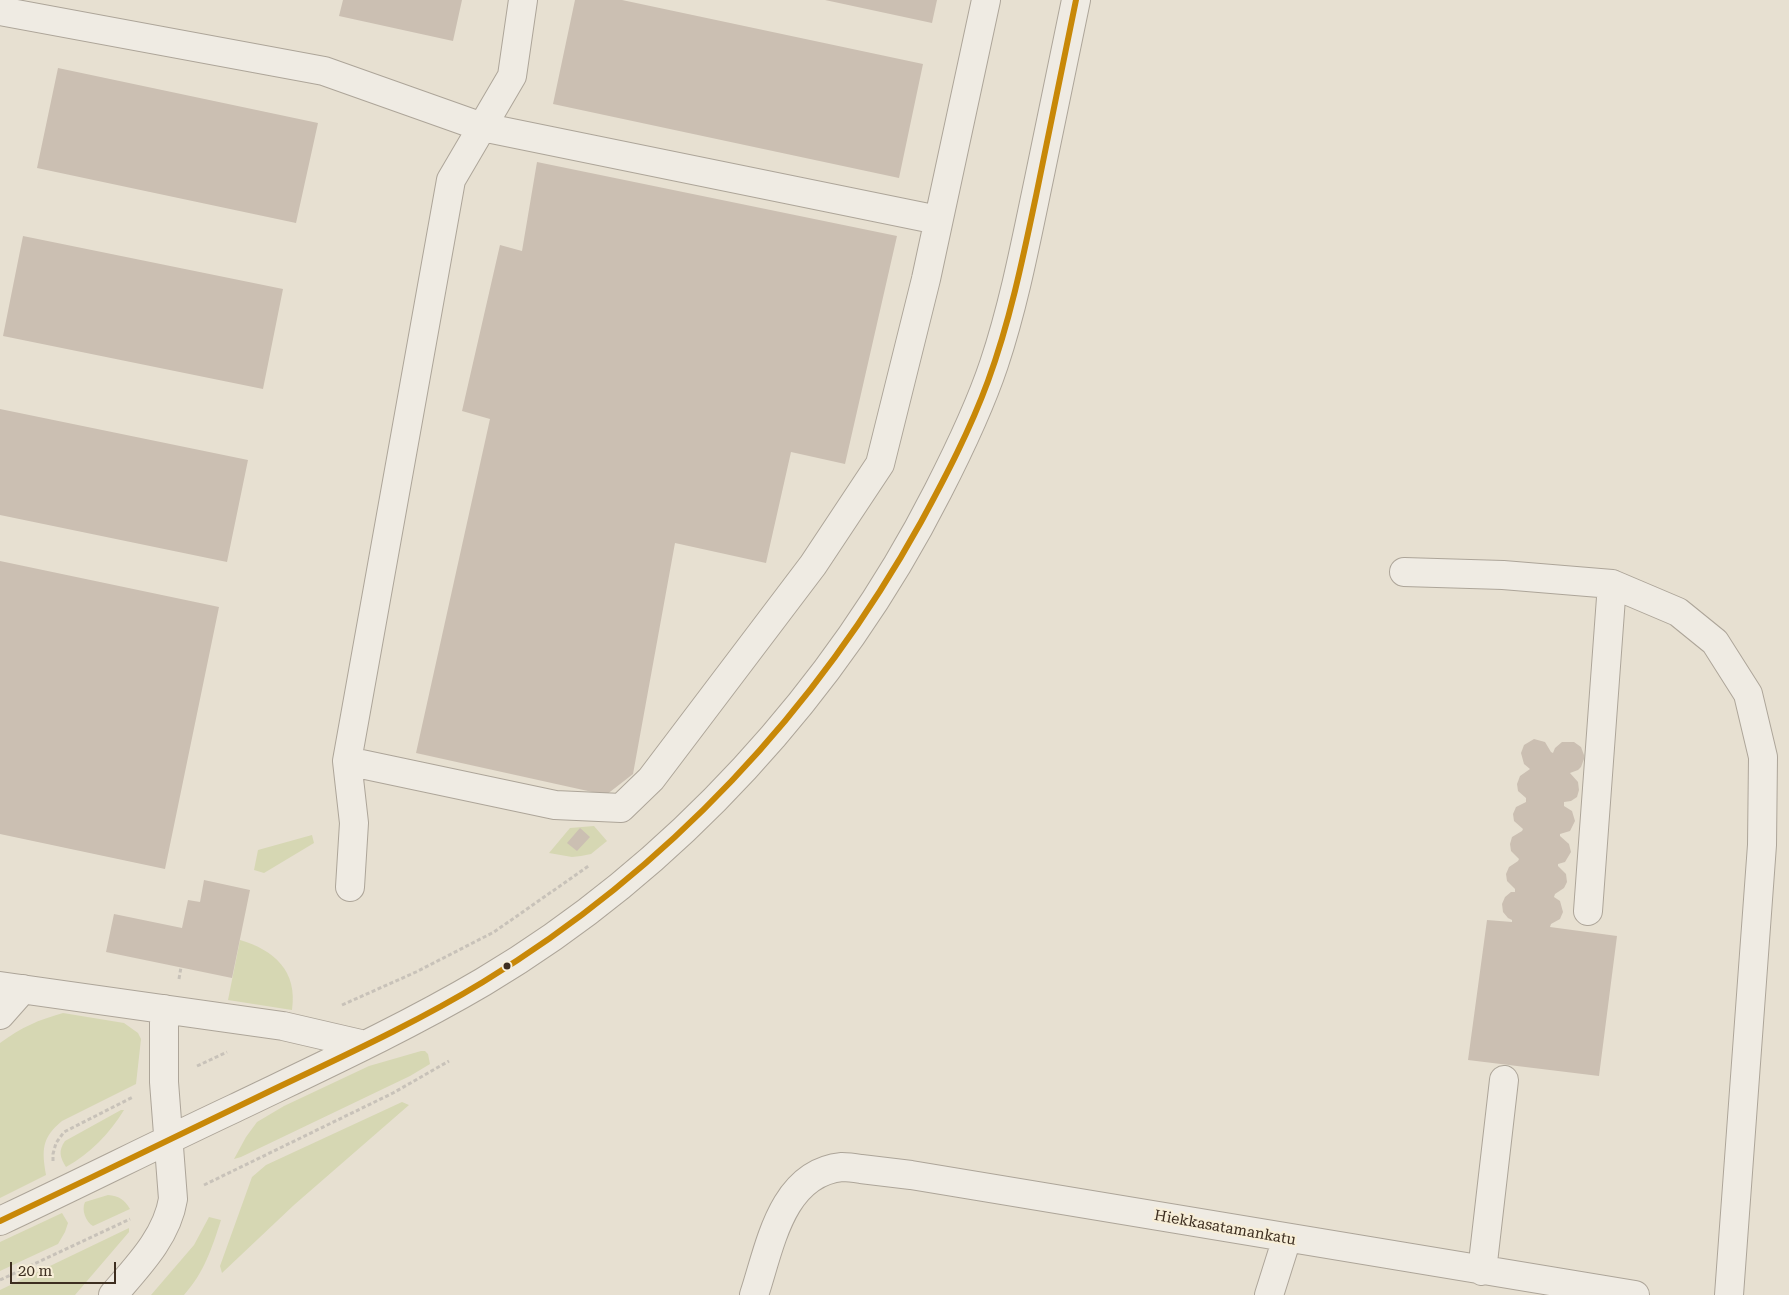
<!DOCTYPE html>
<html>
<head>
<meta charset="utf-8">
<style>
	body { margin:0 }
	#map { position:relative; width:1789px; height:1295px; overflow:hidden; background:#e7e0d1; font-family:"Roboto Serif",serif }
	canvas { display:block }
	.scale { position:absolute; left:10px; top:1262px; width:106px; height:22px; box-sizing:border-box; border:2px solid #3d2e20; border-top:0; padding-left:6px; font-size:15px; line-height:18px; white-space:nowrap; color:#3d2e20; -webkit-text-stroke:4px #f7eed8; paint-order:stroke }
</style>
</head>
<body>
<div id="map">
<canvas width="1789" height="1295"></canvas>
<div class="scale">20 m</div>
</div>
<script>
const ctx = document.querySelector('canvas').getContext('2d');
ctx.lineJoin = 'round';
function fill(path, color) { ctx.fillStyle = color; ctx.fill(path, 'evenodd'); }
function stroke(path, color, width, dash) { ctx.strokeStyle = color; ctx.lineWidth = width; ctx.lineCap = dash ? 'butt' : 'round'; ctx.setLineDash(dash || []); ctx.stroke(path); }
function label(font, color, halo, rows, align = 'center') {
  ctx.font = font + ' "Roboto Serif",serif'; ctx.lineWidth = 4.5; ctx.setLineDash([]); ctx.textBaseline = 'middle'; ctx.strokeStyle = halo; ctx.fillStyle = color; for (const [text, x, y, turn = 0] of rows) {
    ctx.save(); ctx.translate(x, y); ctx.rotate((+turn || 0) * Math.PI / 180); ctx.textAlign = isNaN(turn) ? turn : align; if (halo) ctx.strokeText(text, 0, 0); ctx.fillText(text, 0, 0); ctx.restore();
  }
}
fill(new Path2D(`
	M 594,826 L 607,841 L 591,854 L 581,856 L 572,857 L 549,853 L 570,828 Z
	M 312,835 L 314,843 L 264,873 L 254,870 L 258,850 Z
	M 240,940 C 274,950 298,971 292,1010 L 228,1000 Z
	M 63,1013 L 124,1023 L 138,1033 L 141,1039 L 136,1084 L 62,1121 C 41,1138 42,1151 46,1175 L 0,1198 L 0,1043 C 22,1027 38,1020 63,1013 Z
	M 421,1051 L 425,1051 L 428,1054 L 430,1064 L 410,1076 L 241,1157 L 234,1159 L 246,1137 L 257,1122 L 284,1106 L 369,1066 Z
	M 402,1102 L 409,1105 L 294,1205 L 222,1273 L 220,1266 L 252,1177 L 266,1165 Z
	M 121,1110 L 124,1110 C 110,1133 90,1154 66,1167 C 60,1157 58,1151 65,1141 Z
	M 108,1195 C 119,1196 124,1199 130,1209 L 93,1226 C 86,1222 81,1210 85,1202 Z
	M 62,1213 L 68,1223 L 65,1232 L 58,1244 L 0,1271 L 0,1242 Z
	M 209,1217 L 221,1220 C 212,1248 204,1273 184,1295 L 151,1295 L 194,1245 Z
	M 129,1228 L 129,1232 L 75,1295 L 0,1295 L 0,1290 Z`), '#d6d7b3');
fill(new Path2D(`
	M 343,0 L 462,0 L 453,41 L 339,16 Z
	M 575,0 L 622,0 L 923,64 L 899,178 L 553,104 Z
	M 825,0 L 937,0 L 932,23 Z
	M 58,68 L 318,123 L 296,223 L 37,168 Z
	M 537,162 L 897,236 L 845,464 L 791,452 L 766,563 L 675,543 L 633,774 L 606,795 L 416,753 L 490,419 L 462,411 L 500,245 L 522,251 Z
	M 23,236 L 283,289 L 263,389 L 3,336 Z
	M 0,409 L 248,460 L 227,562 L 0,515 Z
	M 0,561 L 219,607 L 165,869 L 0,834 Z
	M 1534,739 L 1545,742 L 1551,752 L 1553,753 L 1555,748 L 1562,742 L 1574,742 L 1581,747 L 1584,755 L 1584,759 L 1581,767 L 1578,770 L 1570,773 L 1578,782 L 1579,790 L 1577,797 L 1571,801 L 1564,802 L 1564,806 L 1572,811 L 1575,821 L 1570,831 L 1560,834 L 1560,836 L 1569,844 L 1571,852 L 1565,862 L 1558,864 L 1558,866 L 1566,874 L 1567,882 L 1564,888 L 1555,894 L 1554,897 L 1560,901 L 1563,912 L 1560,919 L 1551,924 L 1550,927 L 1617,936 L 1599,1076 L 1468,1060 L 1487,920 L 1512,922 L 1512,920 L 1508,918 L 1503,912 L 1502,904 L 1505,897 L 1511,892 L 1515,892 L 1515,889 L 1507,881 L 1506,874 L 1509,867 L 1518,861 L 1519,859 L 1511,851 L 1510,844 L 1512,837 L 1522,831 L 1523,829 L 1514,821 L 1513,814 L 1516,807 L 1526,802 L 1526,798 L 1518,791 L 1517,784 L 1520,776 L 1530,769 L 1524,764 L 1521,753 L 1524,745 Z
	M 580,828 L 590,837 L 577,851 L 567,843 Z
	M 204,880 L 250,890 L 232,978 L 106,952 L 114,914 L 182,928 L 188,900 L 200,902 Z`), '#cbbfb2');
const minor = new Path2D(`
	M 0,11 L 324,71 L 482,127 L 938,220
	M 1404,572 L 1503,575 L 1612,584 L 1678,612 L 1715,642 L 1748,694 L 1763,757 L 1762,845 L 1729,1295
	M 347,761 L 555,805 L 621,808 L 651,779 L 813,565 L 880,464 L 926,279 L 986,0
	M 350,887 L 354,823 L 347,761 L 451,180 L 512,76 L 523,0
	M 1588,911 L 1612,584
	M 0,986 L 283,1026 L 365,1045
	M 0,1015 L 23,989
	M 0,1221 C 79,1184 156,1145 235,1108 C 318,1068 403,1029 483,982 C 675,868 837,690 938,491 C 959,450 979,409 994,364 C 1014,304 1026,241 1039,179 C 1051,119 1064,60 1076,0
	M 1482,1271 L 1504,1080
	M 113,1295 C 137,1267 167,1237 173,1199 L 164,1082 L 164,1009
	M 754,1295 C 770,1247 781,1173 842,1167 C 848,1167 855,1168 861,1169 C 878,1171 894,1173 911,1175 L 1635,1295
	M 1269,1295 L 1287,1238`);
stroke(minor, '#ada599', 30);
stroke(new Path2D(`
	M 179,979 L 181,967
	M 342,1005 L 416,972 L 494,932 L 590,865
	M 197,1066 L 227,1052
	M 53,1161 L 53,1154 L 56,1143 L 64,1132 L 133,1097
	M 204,1185 L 393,1093 L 449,1061
	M 0,1280 L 130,1219`), '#c8c2b9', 3, [4, 2.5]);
stroke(minor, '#efebe3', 28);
stroke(new Path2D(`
	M 0,1221 C 89,1179 177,1136 266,1093 C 339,1058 414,1024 483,982 C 667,870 817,710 921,522 C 946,476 970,430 988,381 C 1010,321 1023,258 1036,196 C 1049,130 1063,65 1076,0`), '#c88808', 6);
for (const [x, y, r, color] of [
	[507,966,4.5,"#3d2e20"]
]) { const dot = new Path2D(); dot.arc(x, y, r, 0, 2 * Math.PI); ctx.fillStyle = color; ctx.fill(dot); stroke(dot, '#f7eed8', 2); }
label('15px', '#3d2e20', '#f7eed8', [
	["Hiekkasatamankatu",1225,1228,10]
]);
</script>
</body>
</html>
